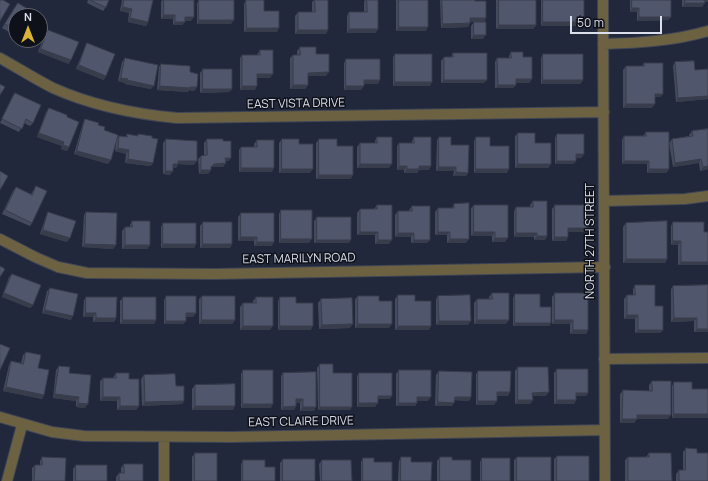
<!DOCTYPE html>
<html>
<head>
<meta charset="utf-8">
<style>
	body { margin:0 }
	#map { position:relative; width:708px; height:481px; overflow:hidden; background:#22283b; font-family:Manrope,sans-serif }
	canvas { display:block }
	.north { position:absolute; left:8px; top:8px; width:40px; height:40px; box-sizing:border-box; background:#0f111a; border:1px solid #60636e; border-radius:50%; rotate:0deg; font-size:11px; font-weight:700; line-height:16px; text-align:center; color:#dadfeb }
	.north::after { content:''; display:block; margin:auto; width:14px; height:18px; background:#d8b434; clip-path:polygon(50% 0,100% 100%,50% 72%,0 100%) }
	.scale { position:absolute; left:570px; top:16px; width:92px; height:18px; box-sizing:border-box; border:2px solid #dadfeb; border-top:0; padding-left:5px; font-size:12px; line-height:14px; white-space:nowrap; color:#dadfeb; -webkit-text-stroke:3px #0f111a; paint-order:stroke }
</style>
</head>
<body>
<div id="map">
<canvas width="708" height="481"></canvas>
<div class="north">N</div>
<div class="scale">50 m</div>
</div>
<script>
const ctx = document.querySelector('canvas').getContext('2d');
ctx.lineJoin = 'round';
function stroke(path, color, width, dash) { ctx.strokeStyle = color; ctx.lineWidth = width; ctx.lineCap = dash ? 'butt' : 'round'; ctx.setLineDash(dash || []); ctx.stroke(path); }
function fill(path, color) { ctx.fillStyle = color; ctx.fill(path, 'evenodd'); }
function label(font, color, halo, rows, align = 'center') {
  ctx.font = font + ' Manrope,sans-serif'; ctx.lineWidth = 3; ctx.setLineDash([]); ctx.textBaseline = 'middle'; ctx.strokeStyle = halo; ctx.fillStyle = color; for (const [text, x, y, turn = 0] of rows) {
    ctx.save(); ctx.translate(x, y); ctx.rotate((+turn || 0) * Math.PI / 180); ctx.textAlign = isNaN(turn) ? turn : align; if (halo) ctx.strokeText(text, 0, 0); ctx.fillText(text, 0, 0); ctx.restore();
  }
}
const street = new Path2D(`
	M 603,0 L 605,481
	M 603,44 C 639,43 673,41 708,31
	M 0,58 C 18,68 35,79 53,88 C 93,106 134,114 177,118 L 604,112
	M 604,201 L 685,199 L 708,196
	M 0,239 L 35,257 L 58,267 L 87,273 L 214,274 L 605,267
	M 604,359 L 708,358
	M 0,417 L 52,432 L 84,436 L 231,437 L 605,430
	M 164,437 L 164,481
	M 7,481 L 22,425`);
stroke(street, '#3f4557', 12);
stroke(street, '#6c6242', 10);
fill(new Path2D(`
	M 88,0 L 109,0 L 106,7 L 103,11 L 87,3 Z
	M 122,0 L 153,0 L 148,22 L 146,26 L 128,22 L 129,13 L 120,11 Z
	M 162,0 L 194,0 L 191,21 L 185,21 L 182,25 L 173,25 L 173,19 L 161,19 L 161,2 Z
	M 199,0 L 234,0 L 231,24 L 197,24 L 197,3 Z
	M 246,0 L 264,11 L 277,32 L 244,32 L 244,4 Z
	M 314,0 L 328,0 L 326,34 L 295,34 L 295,16 L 298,12 L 312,12 L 312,2 Z
	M 365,0 L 378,0 L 376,33 L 347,33 L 347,16 L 349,12 L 364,12 L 364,2 Z
	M 396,0 L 428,0 L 426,31 L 396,31 Z
	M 440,0 L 475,0 L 475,1 L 486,18 L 484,22 L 470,22 L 470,23 L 468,27 L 441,28 Z
	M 496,0 L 536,0 L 536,25 L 533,29 L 496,29 Z
	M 541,0 L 584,0 L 584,22 L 581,26 L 541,26 Z
	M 630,0 L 671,0 L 671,17 L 668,20 L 637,21 L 637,12 L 630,12 Z
	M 682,0 L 708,0 L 708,2 L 705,2 L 702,7 L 682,7 Z
	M 15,7 L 16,16 L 16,36 L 2,28 Z
	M 474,22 L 483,39 L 471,39 L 471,26 Z
	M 48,30 L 69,64 L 38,52 L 45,34 Z
	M 22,40 L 33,40 L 30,45 Z
	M 87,43 L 104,80 L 76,69 L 85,47 Z
	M 300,47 L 316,54 L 326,76 L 308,76 L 308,85 L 305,89 L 290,89 L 290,58 L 293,55 L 297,55 L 297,51 Z
	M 260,50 L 270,78 L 257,78 L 255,90 L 240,90 L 240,58 L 242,55 L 257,55 Z
	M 511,52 L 523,57 L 532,79 L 529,83 L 516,83 L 516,85 L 513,88 L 495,88 L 495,62 L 497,58 L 509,58 L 509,56 Z
	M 453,53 L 484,83 L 441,83 L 441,61 L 444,57 L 451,57 Z
	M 395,54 L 430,86 L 393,86 L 393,57 Z
	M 543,54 L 583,80 L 580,84 L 541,84 L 541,58 Z
	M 125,58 L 151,89 L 125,84 L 125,83 L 118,81 L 122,62 Z
	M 346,59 L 378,84 L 364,84 L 361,90 L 344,90 L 344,63 Z
	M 675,62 L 695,70 L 708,69 L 708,99 L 676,102 L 673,66 Z
	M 644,63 L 663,94 L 660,97 L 655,97 L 652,108 L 623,108 L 623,70 L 626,66 L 642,66 Z
	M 161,64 L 190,72 L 197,87 L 194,91 L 189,90 L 188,92 L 157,90 L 159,67 Z
	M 203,69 L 232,89 L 229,92 L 200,93 L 200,73 Z
	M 15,93 L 33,123 L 30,126 L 24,123 L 19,132 L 0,123 L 12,97 Z
	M 49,108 L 69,147 L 67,151 L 61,149 L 62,146 L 37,137 L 46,112 Z
	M 85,119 L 98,125 L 104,130 L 117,138 L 119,136 L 126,137 L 127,134 L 137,136 L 138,134 L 152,138 L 153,163 L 150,166 L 125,163 L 126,154 L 115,151 L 116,142 L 108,164 L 74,154 L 83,123 Z
	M 692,131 L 708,169 L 700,171 L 699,163 L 673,167 L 669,143 L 672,139 L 689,136 L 689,135 Z
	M 646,132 L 669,169 L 666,173 L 647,173 L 647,164 L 622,164 L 622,140 L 624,136 L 643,136 Z
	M 518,133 L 535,143 L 551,164 L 548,168 L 515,168 L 515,136 Z
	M 557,134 L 584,154 L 581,158 L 576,158 L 576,161 L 573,164 L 555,164 L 555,138 Z
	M 377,137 L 389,168 L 357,168 L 357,147 L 360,143 L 375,143 L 375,141 Z
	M 414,137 L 429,170 L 419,170 L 417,173 L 404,173 L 404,170 L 397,170 L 397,146 L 399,143 L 412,143 L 412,141 Z
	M 439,137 L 451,145 L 468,173 L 466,176 L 453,176 L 454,171 L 436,171 L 437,140 Z
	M 476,137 L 490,146 L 507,173 L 474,173 L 474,141 Z
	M 166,139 L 194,165 L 178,164 L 176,168 L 173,168 L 170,175 L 163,174 L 163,143 Z
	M 207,139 L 223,141 L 231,158 L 228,161 L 226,161 L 223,167 L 211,167 L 211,170 L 208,174 L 199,174 L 198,159 L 201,156 L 204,155 L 204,143 Z
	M 282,139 L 299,144 L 310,173 L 279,173 L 279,143 Z
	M 319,139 L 337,146 L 351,179 L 316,179 L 316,143 Z
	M 257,140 L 272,172 L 239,172 L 239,150 L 241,147 L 254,147 L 254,144 Z
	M 36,186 L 32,223 L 30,226 L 2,214 L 13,191 L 16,187 L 31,194 Z
	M 533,201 L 547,236 L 545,240 L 534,240 L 534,237 L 514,237 L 514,211 L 516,207 L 530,207 L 530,205 Z
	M 454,204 L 466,243 L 447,243 L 447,235 L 435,235 L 435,212 L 438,208 L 452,208 Z
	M 377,205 L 389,244 L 375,244 L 375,235 L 357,235 L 357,213 L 360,209 L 374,209 Z
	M 474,205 L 505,242 L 492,242 L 492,236 L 471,236 L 471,208 Z
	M 555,205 L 587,228 L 584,232 L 568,232 L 568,237 L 566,241 L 552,241 L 552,209 Z
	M 412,206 L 427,243 L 411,243 L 411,237 L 395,237 L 395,215 L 398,211 L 409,211 L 409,210 Z
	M 281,210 L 309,243 L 279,243 L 279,214 Z
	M 48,212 L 67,242 L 40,234 L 46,216 Z
	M 86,212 L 116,245 L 113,249 L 82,247 L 84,215 Z
	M 241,213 L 272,246 L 254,246 L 254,241 L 238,241 L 238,217 Z
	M 317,217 L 349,243 L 314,243 L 314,221 Z
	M 132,221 L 150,245 L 147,249 L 122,249 L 122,231 L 125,227 L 130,227 L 130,225 Z
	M 203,222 L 232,244 L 230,248 L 200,248 L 200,226 Z
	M 673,222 L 704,232 L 708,265 L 678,265 L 678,245 L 671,245 L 671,226 Z
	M 163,223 L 196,244 L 194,248 L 161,248 L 161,227 Z
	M 626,223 L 667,259 L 665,263 L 623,263 L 623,227 Z
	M 12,274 L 33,305 L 30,308 L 2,297 L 9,277 Z
	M 635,285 L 655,306 L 663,330 L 660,333 L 635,333 L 635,319 L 624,319 L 624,299 L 627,295 L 633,295 L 633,289 Z
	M 673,286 L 708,332 L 694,332 L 694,321 L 671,322 L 671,289 Z
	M 50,288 L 71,320 L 42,313 L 47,291 Z
	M 492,293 L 506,324 L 474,324 L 474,303 L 477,299 L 489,299 L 489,297 Z
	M 555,293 L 588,330 L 586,334 L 570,334 L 570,324 L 552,324 L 552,297 Z
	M 515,294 L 540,307 L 551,323 L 549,326 L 513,326 L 513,298 Z
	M 398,295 L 415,301 L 429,330 L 395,330 L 395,299 Z
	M 166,296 L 196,313 L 193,317 L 186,317 L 186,321 L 183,324 L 164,324 L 164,300 Z
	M 202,296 L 235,320 L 232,324 L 199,324 L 199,299 Z
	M 358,296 L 379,301 L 389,328 L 355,328 L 355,299 Z
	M 438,296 L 468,325 L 436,325 L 436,299 Z
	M 86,297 L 116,318 L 114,322 L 93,322 L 93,317 L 83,317 L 84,300 Z
	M 123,297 L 156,320 L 154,324 L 120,324 L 120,301 Z
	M 256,297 L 270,330 L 240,330 L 240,307 L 243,303 L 253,303 L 253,301 Z
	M 280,297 L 311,330 L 278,330 L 278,301 Z
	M 321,299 L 350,328 L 319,329 L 318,303 Z
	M 26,352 L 38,368 L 44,395 L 42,399 L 3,391 L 9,365 L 11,361 L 21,363 L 23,355 Z
	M 320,364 L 333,373 L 350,410 L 318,410 L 317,368 Z
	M 59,366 L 69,373 L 85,408 L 76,407 L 76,401 L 53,398 L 56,370 Z
	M 518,367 L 546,396 L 533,396 L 533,400 L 530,404 L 515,404 L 515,371 Z
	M 557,369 L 588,393 L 586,396 L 576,396 L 576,400 L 574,404 L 554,404 L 554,373 Z
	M 243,370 L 271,408 L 241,408 L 241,374 Z
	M 399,370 L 428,401 L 417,401 L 415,406 L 396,406 L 396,374 Z
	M 439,371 L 471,397 L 469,401 L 454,400 L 452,406 L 435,406 L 436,375 Z
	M 478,371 L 508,396 L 497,396 L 494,405 L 476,405 L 476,374 Z
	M 116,373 L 129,379 L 139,406 L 136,410 L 117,410 L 117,401 L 100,401 L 100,381 L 103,378 L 113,378 Z
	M 283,373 L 314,411 L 300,411 L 300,403 L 296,403 L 296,406 L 294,410 L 281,410 L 281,376 Z
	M 359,373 L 390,399 L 378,399 L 375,407 L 357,407 L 357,376 Z
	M 144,375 L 176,386 L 184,401 L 182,404 L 142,406 L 141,379 Z
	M 652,381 L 668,419 L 637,419 L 634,423 L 620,423 L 620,394 L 623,390 L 649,391 L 649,385 Z
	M 674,382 L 708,418 L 672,418 L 672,386 Z
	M 195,385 L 233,410 L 192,410 L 192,389 Z
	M 686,448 L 697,453 L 708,481 L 676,481 L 676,474 L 679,470 L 683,470 L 683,452 Z
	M 195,453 L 217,481 L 192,481 L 192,457 Z
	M 649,453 L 672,481 L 625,481 L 625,460 L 628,457 L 646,457 Z
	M 557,456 L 589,481 L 554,481 L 554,459 Z
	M 42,457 L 65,481 L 32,481 L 32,468 L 35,465 L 40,465 L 40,461 Z
	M 401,457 L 411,462 L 431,481 L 398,481 L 399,461 Z
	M 440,457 L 452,460 L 471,481 L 437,481 L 437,461 Z
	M 517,457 L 551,481 L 514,481 L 514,460 Z
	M 363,458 L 374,462 L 392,481 L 361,481 L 361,462 Z
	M 482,458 L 510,481 L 480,481 L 480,462 Z
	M 283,459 L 315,481 L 280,481 L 280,463 Z
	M 243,460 L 265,467 L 275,481 L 241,481 L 241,464 Z
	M 322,460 L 352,481 L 320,481 L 319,464 Z
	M 124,464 L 143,481 L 116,481 L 116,477 L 119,473 L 121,473 L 121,468 Z
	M 76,465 L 107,481 L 73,481 L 73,469 Z`), '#454b5e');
fill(new Path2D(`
	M 703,0 L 708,0 L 708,2 L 702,2 Z
	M 685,3 L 705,3 L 702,7 L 682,7 Z
	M 123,7 L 132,9 L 129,13 L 120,11 Z
	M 632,8 L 639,8 L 637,12 L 630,12 Z
	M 164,15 L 175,15 L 173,19 L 161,19 Z
	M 185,17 L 194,17 L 191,21 L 182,21 Z
	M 639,17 L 671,17 L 668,20 L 637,21 Z
	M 130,18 L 148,22 L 146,26 L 128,22 Z
	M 470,18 L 486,18 L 484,22 L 468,22 Z
	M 199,20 L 234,20 L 231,24 L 197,24 Z
	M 175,22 L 185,22 L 182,25 L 173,25 Z
	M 543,22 L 584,22 L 581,26 L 541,26 Z
	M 470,23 L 468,27 L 441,28 L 443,24 Z
	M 499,25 L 536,25 L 533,29 L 496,29 Z
	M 399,27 L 428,27 L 426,31 L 396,31 Z
	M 247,28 L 279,28 L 277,32 L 244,32 Z
	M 349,29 L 378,29 L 376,33 L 347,33 Z
	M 298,30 L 328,30 L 326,34 L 295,34 Z
	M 474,35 L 486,35 L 483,39 L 471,39 Z
	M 41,49 L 71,60 L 69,64 L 38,52 Z
	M 79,65 L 106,76 L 104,80 L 76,69 Z
	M 329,72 L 326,76 L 305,76 L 308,73 Z
	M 257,74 L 273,74 L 270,78 L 255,78 Z
	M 121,78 L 128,79 L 125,83 L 118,81 Z
	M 516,79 L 532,79 L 529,83 L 513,83 Z
	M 127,80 L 154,86 L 151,89 L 125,84 Z
	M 364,80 L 380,80 L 378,84 L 361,84 Z
	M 444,80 L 487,80 L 484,83 L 441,83 Z
	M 543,80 L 583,80 L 580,84 L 541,84 Z
	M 395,82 L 432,82 L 430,86 L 393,86 Z
	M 293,85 L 308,85 L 305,89 L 290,89 Z
	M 498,85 L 516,85 L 513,88 L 495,88 Z
	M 160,86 L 190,87 L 197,87 L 194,91 L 189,90 L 188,92 L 157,90 Z
	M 242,86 L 257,86 L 255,90 L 240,90 Z
	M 346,86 L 364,86 L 361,90 L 344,90 Z
	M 203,89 L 232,89 L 229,92 L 200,93 Z
	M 655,94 L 663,94 L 660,97 L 652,97 Z
	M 708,96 L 708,99 L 676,102 L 678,98 Z
	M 626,104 L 655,104 L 652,108 L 623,108 Z
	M 39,133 L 64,142 L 62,146 L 37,137 Z
	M 63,145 L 69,147 L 67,151 L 61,149 Z
	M 118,148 L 129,150 L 126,154 L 115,151 Z
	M 77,151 L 111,160 L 108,164 L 74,154 Z
	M 576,154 L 584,154 L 581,158 L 573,158 Z
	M 225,158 L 231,158 L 228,161 L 223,161 Z
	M 128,159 L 153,163 L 150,166 L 125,163 Z
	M 701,159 L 699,163 L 673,167 L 675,163 Z
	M 178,161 L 197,161 L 194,165 L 178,164 L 176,168 L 170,168 L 173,164 Z
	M 557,161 L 576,161 L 573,164 L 555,164 Z
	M 624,161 L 649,161 L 647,164 L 622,164 Z
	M 226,163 L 223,167 L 211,167 L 211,170 L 208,174 L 199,174 L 201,170 L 211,167 L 214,164 Z
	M 360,164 L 392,164 L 389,168 L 357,168 Z
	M 518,164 L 551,164 L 548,168 L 515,168 Z
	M 399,166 L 407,166 L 404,170 L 397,170 Z
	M 419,166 L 431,166 L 429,170 L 419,170 L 417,173 L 404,173 L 407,169 Z
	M 708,166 L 708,169 L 700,171 L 703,167 Z
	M 439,167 L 456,167 L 454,171 L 436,171 Z
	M 241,168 L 274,168 L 272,172 L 239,172 Z
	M 282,169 L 313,169 L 310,173 L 279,173 Z
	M 476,169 L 509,169 L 507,173 L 474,173 Z
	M 649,169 L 669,169 L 666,173 L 647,173 Z
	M 166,171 L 173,171 L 170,175 L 163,174 Z
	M 456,172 L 468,173 L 466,176 L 453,176 Z
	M 319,175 L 353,175 L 351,179 L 316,179 Z
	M 568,228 L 587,228 L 584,232 L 566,232 Z
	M 43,230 L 70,238 L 67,242 L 40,234 Z
	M 360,232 L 378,232 L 375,235 L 357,235 Z
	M 438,232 L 450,232 L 447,235 L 435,235 Z
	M 474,232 L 495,232 L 492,236 L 471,236 Z
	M 398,233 L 414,233 L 411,237 L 395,237 Z
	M 516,233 L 537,233 L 534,237 L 514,237 Z
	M 537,236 L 547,236 L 545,240 L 534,240 Z
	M 241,237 L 257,237 L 254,241 L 238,241 Z
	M 555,237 L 568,237 L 566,241 L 552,241 Z
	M 495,238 L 508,238 L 505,242 L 492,242 Z
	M 281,239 L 312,239 L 309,243 L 279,243 Z
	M 450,239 L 469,239 L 466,243 L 447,243 Z
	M 317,240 L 351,240 L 349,243 L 314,243 Z
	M 378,240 L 392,240 L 389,244 L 375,244 Z
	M 414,240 L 430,240 L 427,243 L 411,243 Z
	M 673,241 L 681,241 L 678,245 L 671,245 Z
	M 257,242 L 274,242 L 272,246 L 254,246 Z
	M 85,244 L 116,245 L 113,249 L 82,247 Z
	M 163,244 L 196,244 L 194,248 L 161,248 Z
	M 203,244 L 232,244 L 230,248 L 200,248 Z
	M 125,245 L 150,245 L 147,249 L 122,249 Z
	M 626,259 L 667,259 L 665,263 L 623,263 Z
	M 681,262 L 708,262 L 708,265 L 678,265 Z
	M 4,293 L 33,305 L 30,308 L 2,297 Z
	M 45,310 L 73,316 L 71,320 L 42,313 Z
	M 86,313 L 96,313 L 93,317 L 83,317 Z
	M 186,313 L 196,313 L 193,317 L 183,317 Z
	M 627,315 L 638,315 L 635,319 L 624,319 Z
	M 96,318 L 116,318 L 114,322 L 93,322 Z
	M 674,318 L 697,318 L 694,321 L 671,322 Z
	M 123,320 L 156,320 L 154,324 L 120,324 Z
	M 202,320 L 235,320 L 232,324 L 199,324 Z
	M 477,320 L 509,320 L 506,324 L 474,324 Z
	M 555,320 L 573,320 L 570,324 L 552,324 Z
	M 166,321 L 186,321 L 183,324 L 164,324 Z
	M 439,321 L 471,321 L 468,325 L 436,325 Z
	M 515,323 L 551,323 L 549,326 L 513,326 Z
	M 353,324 L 350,328 L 319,329 L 322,325 Z
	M 358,324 L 392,324 L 389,328 L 355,328 Z
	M 243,326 L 273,326 L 270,330 L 240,330 Z
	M 280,326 L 313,326 L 311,330 L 278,330 Z
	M 398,326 L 431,326 L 429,330 L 395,330 Z
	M 697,329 L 708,329 L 708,332 L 694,332 Z
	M 573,330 L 588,330 L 586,334 L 570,334 Z
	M 638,330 L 663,330 L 660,333 L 635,333 Z
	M 6,387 L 44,395 L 42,399 L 3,391 Z
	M 497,392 L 510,392 L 508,396 L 495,396 Z
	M 549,392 L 546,396 L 530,396 L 532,393 Z
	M 576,393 L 588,393 L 586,396 L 574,396 Z
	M 55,394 L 79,397 L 76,401 L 53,398 Z
	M 378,396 L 392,396 L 390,399 L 375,399 Z
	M 103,397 L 120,397 L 117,401 L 100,401 Z
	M 417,397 L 431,397 L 428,401 L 415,401 Z
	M 455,397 L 471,397 L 469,401 L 452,400 Z
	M 296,399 L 303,399 L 300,403 L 293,403 Z
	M 518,400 L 533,400 L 530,404 L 515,404 Z
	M 557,400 L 576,400 L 574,404 L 554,404 Z
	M 184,401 L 182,404 L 142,406 L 145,402 Z
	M 478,401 L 497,401 L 494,405 L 476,405 Z
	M 438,402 L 454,403 L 452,406 L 435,406 Z
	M 78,403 L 88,404 L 85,408 L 76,407 Z
	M 359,403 L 378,403 L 375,407 L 357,407 Z
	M 399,403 L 417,403 L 415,406 L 396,406 Z
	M 243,404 L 273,404 L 271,408 L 241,408 Z
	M 120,406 L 139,406 L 136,410 L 117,410 Z
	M 195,406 L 235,406 L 233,410 L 192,410 Z
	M 296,406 L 294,410 L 281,410 L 283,407 Z
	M 303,407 L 316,407 L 314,411 L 300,411 Z
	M 320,407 L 352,407 L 350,410 L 318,410 Z
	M 674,414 L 708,414 L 708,418 L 672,418 Z
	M 637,415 L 671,415 L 668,419 L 634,419 Z
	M 622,419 L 637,419 L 634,423 L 620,423 Z`), '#383d4c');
const building = new Path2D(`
	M 0,0 L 3,0 L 10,4 L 0,21 Z
	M 90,0 L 109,0 L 106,7 Z
	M 124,0 L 153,0 L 148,22 L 130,18 L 132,9 L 123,7 Z
	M 164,0 L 194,0 L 194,17 L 185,17 L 185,22 L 175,22 L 175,15 L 164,15 Z
	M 199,0 L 234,0 L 234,20 L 199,20 Z
	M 246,0 L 264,0 L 264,11 L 279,11 L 279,28 L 247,28 Z
	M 315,0 L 328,0 L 328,30 L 298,30 L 298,12 L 315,12 Z
	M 367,0 L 378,0 L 378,29 L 349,29 L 349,12 L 367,12 Z
	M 399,0 L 428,0 L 428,27 L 399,27 Z
	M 442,0 L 475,0 L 475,1 L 486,1 L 486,18 L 470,18 L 470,23 L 443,24 Z
	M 499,0 L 536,0 L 536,25 L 499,25 Z
	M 543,0 L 584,0 L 584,22 L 543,22 Z
	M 632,0 L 671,0 L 671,17 L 639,17 L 639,8 L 632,8 Z
	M 685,0 L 704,0 L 705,3 L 685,3 Z
	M 18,3 L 39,16 L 16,16 L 16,31 L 5,24 Z
	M 40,17 L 46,20 L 40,29 Z
	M 474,22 L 486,22 L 486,35 L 474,35 Z
	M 48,30 L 79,42 L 71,60 L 41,49 Z
	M 87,43 L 115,54 L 106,76 L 79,65 Z
	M 300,47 L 316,47 L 316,54 L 329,54 L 329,72 L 308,73 L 308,85 L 293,85 L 293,55 L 300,55 Z
	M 260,50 L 273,50 L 273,74 L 257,74 L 257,86 L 242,86 L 242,55 L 260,55 Z
	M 511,52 L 523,52 L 523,57 L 532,57 L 532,79 L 516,79 L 516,85 L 498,85 L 497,58 L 511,58 Z
	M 453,53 L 487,53 L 487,80 L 444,80 L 444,57 L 453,57 Z
	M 395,54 L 432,54 L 432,82 L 395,82 Z
	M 543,54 L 583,54 L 583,80 L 543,80 Z
	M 125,58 L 158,65 L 154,86 L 127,80 L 128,79 L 121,78 Z
	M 346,59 L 380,59 L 380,80 L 364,80 L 364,86 L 346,86 Z
	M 694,61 L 695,70 L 708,69 L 708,96 L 678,98 L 675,62 Z
	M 644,63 L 663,63 L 663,94 L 655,94 L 655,104 L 626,104 L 626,66 L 644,66 Z
	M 161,64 L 190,66 L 190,72 L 198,74 L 197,87 L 190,87 L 190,88 L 160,86 Z
	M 203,69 L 232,69 L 232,89 L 203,89 Z
	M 0,84 L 5,87 L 0,95 Z
	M 15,93 L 41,105 L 33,123 L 26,119 L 22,129 L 2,119 Z
	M 49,108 L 67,115 L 67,117 L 79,122 L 69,147 L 63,145 L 64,142 L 39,133 Z
	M 85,119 L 99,123 L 98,125 L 105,127 L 104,130 L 118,135 L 111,160 L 77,151 Z
	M 708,129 L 708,166 L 703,167 L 701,159 L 675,163 L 672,139 L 693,136 L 692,131 Z
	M 646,132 L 669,132 L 669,169 L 649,169 L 649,161 L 624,161 L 624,136 L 646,136 Z
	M 518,133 L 535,133 L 535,143 L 551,143 L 551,164 L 518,164 Z
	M 127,134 L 138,136 L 138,134 L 152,136 L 152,138 L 158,139 L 153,163 L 128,159 L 129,150 L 118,148 L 119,136 L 127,137 Z
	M 557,134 L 584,134 L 584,154 L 576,154 L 576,161 L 557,161 Z
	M 377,137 L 392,137 L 392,164 L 360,164 L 360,143 L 377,143 Z
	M 414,137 L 431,137 L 431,166 L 419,166 L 419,169 L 407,169 L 407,166 L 399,166 L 399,143 L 414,143 Z
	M 439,137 L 451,137 L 451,145 L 469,145 L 468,173 L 456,172 L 456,167 L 439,167 Z
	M 476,137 L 490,137 L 490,146 L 509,146 L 509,169 L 476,169 Z
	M 166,139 L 197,141 L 197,161 L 178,161 L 178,164 L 173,164 L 173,171 L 166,171 Z
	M 207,139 L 223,139 L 223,141 L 231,141 L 231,158 L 225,158 L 226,163 L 214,164 L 211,167 L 211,170 L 201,170 L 201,156 L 207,155 Z
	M 282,139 L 299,139 L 299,144 L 313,144 L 313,169 L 282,169 Z
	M 319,139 L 337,139 L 337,146 L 353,146 L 353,175 L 319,175 Z
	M 257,140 L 274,140 L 274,168 L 241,168 L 241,147 L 257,147 Z
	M 0,171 L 8,176 L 0,190 Z
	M 36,186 L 47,191 L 32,223 L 5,210 L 16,187 L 32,195 Z
	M 533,201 L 547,201 L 547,236 L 537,236 L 537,233 L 516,233 L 516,207 L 533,207 Z
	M 469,203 L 469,239 L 450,239 L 450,232 L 438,232 L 438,208 L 454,208 L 454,204 Z
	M 377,205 L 392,205 L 392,240 L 378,240 L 378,232 L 360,232 L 360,209 L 377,209 Z
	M 474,205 L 508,205 L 508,238 L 495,238 L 495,232 L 474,232 Z
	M 555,205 L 587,205 L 587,228 L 568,228 L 568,237 L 555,237 Z
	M 412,206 L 430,206 L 430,240 L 414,240 L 414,233 L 398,233 L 398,211 L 412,211 Z
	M 281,210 L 312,210 L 312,239 L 281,239 Z
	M 48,212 L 76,221 L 70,238 L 43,230 Z
	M 86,212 L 117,213 L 116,245 L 85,244 Z
	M 241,213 L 274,213 L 274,242 L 257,242 L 257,237 L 241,237 Z
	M 317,217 L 351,217 L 351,240 L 317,240 Z
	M 132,221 L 150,221 L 150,245 L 125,245 L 125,227 L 132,227 Z
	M 667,221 L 667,259 L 626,259 L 626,223 Z
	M 203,222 L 232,222 L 232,244 L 203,244 Z
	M 673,222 L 704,222 L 704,232 L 708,232 L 708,262 L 681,262 L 681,241 L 673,241 Z
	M 163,223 L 196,223 L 196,244 L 163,244 Z
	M 0,266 L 5,269 L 0,277 Z
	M 12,274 L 41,285 L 33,305 L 4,293 Z
	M 635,285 L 655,285 L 655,306 L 663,306 L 663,330 L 638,330 L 638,315 L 627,315 L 627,295 L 635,295 Z
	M 708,285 L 708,329 L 697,329 L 697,318 L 674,318 L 673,286 Z
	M 50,288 L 78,294 L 73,316 L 45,310 Z
	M 492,293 L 509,293 L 509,320 L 477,320 L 477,299 L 492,299 Z
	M 555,293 L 588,293 L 588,330 L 573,330 L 573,320 L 555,320 Z
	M 515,294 L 540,294 L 540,307 L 551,307 L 551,323 L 515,323 Z
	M 398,295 L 415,295 L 415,301 L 431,301 L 431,326 L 398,326 Z
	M 470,295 L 471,321 L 439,321 L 438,296 Z
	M 166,296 L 196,296 L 196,313 L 186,313 L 186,321 L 166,321 Z
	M 202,296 L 235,296 L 235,320 L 202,320 Z
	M 358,296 L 379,296 L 379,301 L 392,301 L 392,324 L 358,324 Z
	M 86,297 L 117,297 L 116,318 L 96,318 L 96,313 L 86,313 Z
	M 123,297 L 156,297 L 156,320 L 123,320 Z
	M 256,297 L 273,297 L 273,326 L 243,326 L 243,303 L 256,303 Z
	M 280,297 L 296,297 L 296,303 L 313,303 L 313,326 L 280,326 Z
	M 352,298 L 353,324 L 322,325 L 321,299 Z
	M 0,344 L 10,348 L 0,370 Z
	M 26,352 L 41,355 L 38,368 L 49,370 L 44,395 L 6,387 L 11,361 L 23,364 Z
	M 320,364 L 333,364 L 333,373 L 352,373 L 352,407 L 320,407 Z
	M 59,366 L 70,367 L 69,373 L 91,375 L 88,404 L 78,403 L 79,397 L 55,394 Z
	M 518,367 L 548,367 L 549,392 L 532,393 L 533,400 L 518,400 Z
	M 557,369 L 588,369 L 588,393 L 576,393 L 576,400 L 557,400 Z
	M 243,370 L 273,370 L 273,404 L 243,404 Z
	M 399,370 L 431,370 L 431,397 L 417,397 L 417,403 L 399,403 Z
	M 439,371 L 472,372 L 471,397 L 455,397 L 454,403 L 438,402 Z
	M 478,371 L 511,371 L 510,392 L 497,392 L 497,401 L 478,401 Z
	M 316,372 L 316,407 L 303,407 L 303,399 L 296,399 L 296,406 L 283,407 L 283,373 Z
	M 116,373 L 129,373 L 129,379 L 139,379 L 139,406 L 120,406 L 120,397 L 103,397 L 103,378 L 116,378 Z
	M 359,373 L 392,373 L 392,396 L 378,396 L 378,403 L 359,403 Z
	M 175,374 L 176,386 L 184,386 L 184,401 L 145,402 L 144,375 Z
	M 652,381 L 671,381 L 671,415 L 637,415 L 637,419 L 622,419 L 623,390 L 652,391 Z
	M 674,382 L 692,382 L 692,389 L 708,389 L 708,414 L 674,414 Z
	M 235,384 L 235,406 L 195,406 L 195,385 Z
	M 686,448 L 697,449 L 697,453 L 708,453 L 708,481 L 679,481 L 679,470 L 685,470 Z
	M 195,453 L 217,453 L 217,481 L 195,481 Z
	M 649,453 L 671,453 L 672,481 L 628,481 L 628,457 L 649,457 Z
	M 557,456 L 589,456 L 589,481 L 557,481 Z
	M 42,457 L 66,458 L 65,481 L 34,481 L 35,465 L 42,465 Z
	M 401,457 L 411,457 L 411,462 L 432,462 L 431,481 L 401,481 Z
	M 440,457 L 452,457 L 452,460 L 471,460 L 471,481 L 440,481 Z
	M 517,457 L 551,457 L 551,481 L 517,481 Z
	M 363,458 L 374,458 L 374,462 L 392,462 L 392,481 L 363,481 Z
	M 482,458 L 510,458 L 510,481 L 482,481 Z
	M 283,459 L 315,459 L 315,481 L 283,481 Z
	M 243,460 L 265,460 L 265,467 L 275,467 L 275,481 L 243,481 Z
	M 322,460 L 351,460 L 352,481 L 322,481 Z
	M 124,464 L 143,464 L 143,481 L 119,481 L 119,473 L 124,473 Z
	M 76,465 L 107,465 L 107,481 L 76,481 Z`);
fill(building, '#50576d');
stroke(building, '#383d4c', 1);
label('12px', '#dadfeb', '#0f111a', [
	["EAST VISTA DRIVE",296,104,-1],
	["NORTH 27TH STREET",591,241,-90],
	["EAST MARILYN ROAD",299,259,-1],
	["EAST CLAIRE DRIVE",301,422,-1]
]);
</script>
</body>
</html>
